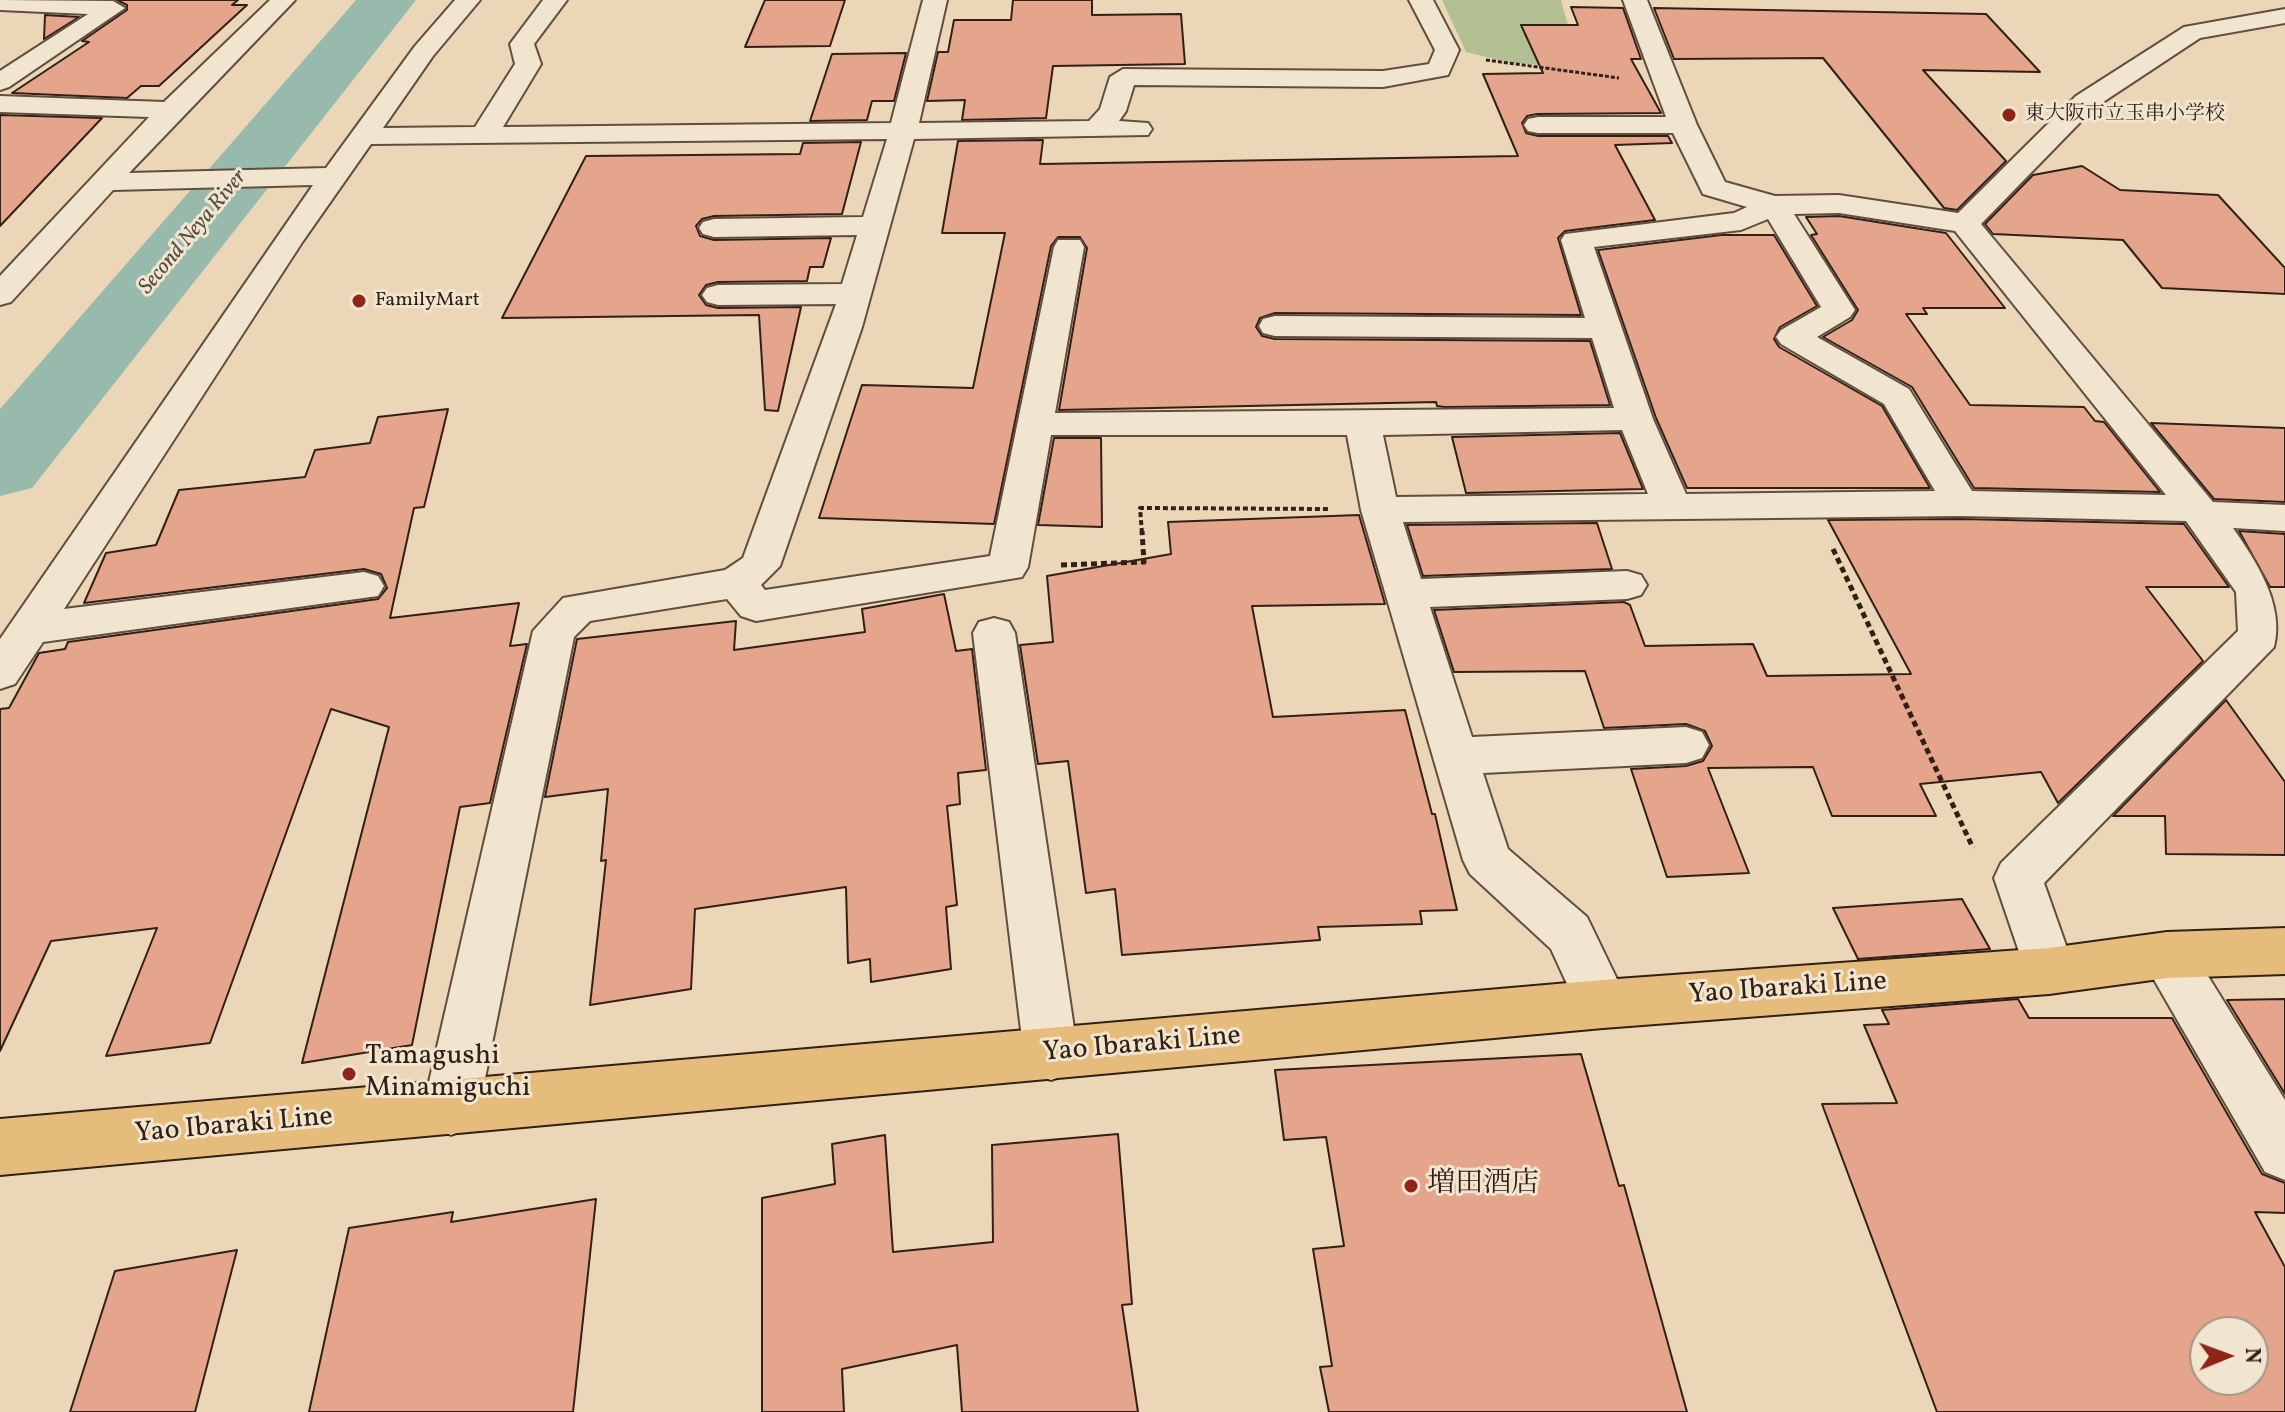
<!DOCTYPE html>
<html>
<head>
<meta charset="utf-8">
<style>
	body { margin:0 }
	#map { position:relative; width:2285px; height:1412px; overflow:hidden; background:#ebd7b7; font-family:Vollkorn,serif }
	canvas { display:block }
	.north { position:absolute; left:2189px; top:1316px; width:80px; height:80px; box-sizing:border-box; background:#f2e5d0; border:2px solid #a59686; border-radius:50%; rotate:89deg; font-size:22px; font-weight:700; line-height:32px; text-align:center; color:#322016 }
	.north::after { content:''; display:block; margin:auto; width:28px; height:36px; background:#8f2418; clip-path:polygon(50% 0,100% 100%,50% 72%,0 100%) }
</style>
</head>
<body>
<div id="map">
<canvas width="2285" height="1412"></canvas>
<div class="north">N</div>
</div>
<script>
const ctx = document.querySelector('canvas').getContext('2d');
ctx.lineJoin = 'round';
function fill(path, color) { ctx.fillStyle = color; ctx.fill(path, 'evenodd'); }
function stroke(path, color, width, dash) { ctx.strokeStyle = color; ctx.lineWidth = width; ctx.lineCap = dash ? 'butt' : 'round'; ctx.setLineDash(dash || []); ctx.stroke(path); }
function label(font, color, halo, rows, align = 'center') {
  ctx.font = font + ' Vollkorn,"Noto Serif JP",serif'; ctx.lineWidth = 6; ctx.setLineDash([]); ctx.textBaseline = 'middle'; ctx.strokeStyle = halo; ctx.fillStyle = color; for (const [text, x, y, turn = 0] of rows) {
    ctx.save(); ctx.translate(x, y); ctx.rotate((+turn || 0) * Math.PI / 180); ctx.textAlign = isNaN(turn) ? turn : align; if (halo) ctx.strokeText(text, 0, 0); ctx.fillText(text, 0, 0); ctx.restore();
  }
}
fill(new Path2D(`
	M 1442,0 L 1561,0 L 1580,69 L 1507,62 L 1466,52 Z`), '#b1bf93');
fill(new Path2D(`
	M 356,0 L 416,0 L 32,488 L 0,496 L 0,409 Z`), '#98baad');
const building = new Path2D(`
	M 117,0 L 238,0 L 232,5 L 247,5 L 159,86 L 141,86 L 127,98 L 12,93 L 89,42 L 82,41 L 127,10 L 127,5 Z
	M 765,0 L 845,0 L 830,46 L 745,47 Z
	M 1013,0 L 1092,0 L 1092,15 L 1181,14 L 1185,64 L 1053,66 L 1046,118 L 962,120 L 965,100 L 927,101 L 938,52 L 948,52 L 954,20 L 1011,20 Z
	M 1571,7 L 1623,8 L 1641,59 L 1631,59 L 1661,113 L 1537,114 L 1527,116 L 1522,123 L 1526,133 L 1538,136 L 1668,136 L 1672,143 L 1615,145 L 1655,220 L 1565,231 L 1558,238 L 1581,315 L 1275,313 L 1260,318 L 1256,327 L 1262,336 L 1275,339 L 1590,341 L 1610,405 L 1445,407 L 1437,406 L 1436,402 L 1059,410 L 1087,248 L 1080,237 L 1058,237 L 1051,246 L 994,524 L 819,518 L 862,385 L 973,388 L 1005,233 L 942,233 L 958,141 L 1043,140 L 1040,164 L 1518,156 L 1483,74 L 1543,73 L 1521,25 L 1578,25 Z
	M 1654,8 L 1986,14 L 2040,72 L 1923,70 L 2006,161 L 1957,210 L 1944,208 L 1823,58 L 1674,59 Z
	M 45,15 L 79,17 L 44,39 Z
	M 906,53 L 894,101 L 872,101 L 867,120 L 810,121 L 832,54 Z
	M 0,115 L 102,118 L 0,226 Z
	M 861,142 L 842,214 L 714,216 L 702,219 L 696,226 L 700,236 L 714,240 L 831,238 L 823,267 L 810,267 L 807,281 L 718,282 L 706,285 L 699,295 L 706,305 L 718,308 L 801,307 L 778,411 L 765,410 L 759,315 L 502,318 L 586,156 L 800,154 L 803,143 Z
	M 2082,166 L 2120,190 L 2218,195 L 2285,268 L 2285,294 L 2162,288 L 2123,240 L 1993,234 L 1985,224 L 2033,175 Z
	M 1839,216 L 1946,233 L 2005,308 L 1923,308 L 1927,314 L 1906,314 L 1970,405 L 2084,407 L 2095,421 L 2104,422 L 2160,492 L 1974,488 L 1912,387 L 1823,337 L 1852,320 L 1858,310 L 1811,235 L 1817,234 L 1806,217 Z
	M 1721,235 L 1774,235 L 1817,306 L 1780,327 L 1774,339 L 1779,347 L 1882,406 L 1930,488 L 1687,488 L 1656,418 L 1598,250 Z
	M 448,409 L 424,507 L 414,508 L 390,618 L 519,603 L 510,646 L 527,644 L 490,803 L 460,807 L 412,1045 L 302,1063 L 389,727 L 331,709 L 210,1043 L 106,1056 L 157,928 L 51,941 L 0,1051 L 0,709 L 9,708 L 39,653 L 65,649 L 68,642 L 378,599 L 387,588 L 381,574 L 364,569 L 84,603 L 106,553 L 156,545 L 179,490 L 305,477 L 315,450 L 370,443 L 378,417 Z
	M 2151,423 L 2285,428 L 2285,502 L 2214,499 Z
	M 1620,433 L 1643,489 L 1466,493 L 1452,437 Z
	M 1054,438 L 1101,438 L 1102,527 L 1038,525 Z
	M 1359,515 L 1385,604 L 1252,606 L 1273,717 L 1405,710 L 1432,814 L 1435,814 L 1457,910 L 1420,911 L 1422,924 L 1318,927 L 1320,940 L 1122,955 L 1115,889 L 1086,893 L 1068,761 L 1038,764 L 1020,645 L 1053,642 L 1047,576 L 1171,554 L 1168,522 Z
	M 1961,519 L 2184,524 L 2229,587 L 2146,587 L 2203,661 L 2058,803 L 2041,772 L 1920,784 L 1936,816 L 1832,816 L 1813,767 L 1708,768 L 1749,873 L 1667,877 L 1631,769 L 1686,766 L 1703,761 L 1712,746 L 1705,731 L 1686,724 L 1604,728 L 1585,671 L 1454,672 L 1434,610 L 1624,602 L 1630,605 L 1645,646 L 1753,644 L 1767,676 L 1911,674 L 1828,520 Z
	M 1597,523 L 1612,569 L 1423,576 L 1407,525 Z
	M 2239,531 L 2285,534 L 2285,587 L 2270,587 Z
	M 944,594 L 956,651 L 972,649 L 986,770 L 958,773 L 960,804 L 947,806 L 957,905 L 946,907 L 951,969 L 871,982 L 870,959 L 848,963 L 846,887 L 695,909 L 691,989 L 590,1005 L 606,860 L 601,861 L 608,789 L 545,797 L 577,639 L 736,621 L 734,650 L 865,632 L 862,609 Z
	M 2226,700 L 2285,782 L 2285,855 L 2166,854 L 2165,816 L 2113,816 Z
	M 1962,899 L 1990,949 L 1858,959 L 1833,908 Z
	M 2018,999 L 2029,1018 L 2172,1018 L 2262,1174 L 2285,1183 L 2285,1213 L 2255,1212 L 2285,1267 L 2285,1412 L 1937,1412 L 1822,1104 L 1897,1103 L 1864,1025 L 1889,1024 L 1882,1010 ZM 2205,1332 L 2253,1332 L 2253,1380 L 2205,1380 Z
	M 2285,999 L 2285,1094 L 2227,1000 Z
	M 1581,1054 L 1619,1186 L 1624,1185 L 1687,1412 L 1329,1412 L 1320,1367 L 1332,1366 L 1313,1249 L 1344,1246 L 1326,1137 L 1284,1140 L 1275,1070 Z
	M 1118,1134 L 1132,1304 L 1122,1305 L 1138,1412 L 962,1412 L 957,1345 L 842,1369 L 844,1412 L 762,1412 L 762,1198 L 835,1184 L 832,1144 L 885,1135 L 893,1252 L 993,1242 L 992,1145 Z
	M 596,1199 L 573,1412 L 309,1412 L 349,1228 L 453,1212 L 451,1222 Z
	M 237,1250 L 195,1412 L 70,1412 L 115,1271 Z`);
fill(building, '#e5a48c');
stroke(building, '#322016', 2);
const minor = new Path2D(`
	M 0,0 L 113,1 L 125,8 L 9,87 L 0,90 L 0,71 L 88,14 L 0,10 Z
	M 270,0 L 295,0 L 129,173 L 326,168 L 415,46 L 455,0 L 480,0 L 433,56 L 383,128 L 475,127 L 515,64 L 510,44 L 543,0 L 567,0 L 534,44 L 541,64 L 503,127 L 891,123 L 923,0 L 947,0 L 919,123 L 1089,121 L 1100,109 L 1110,77 L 1123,69 L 1383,71 L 1429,64 L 1435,50 L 1409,0 L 1433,0 L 1459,50 L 1448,75 L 1383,87 L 1134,85 L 1126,111 L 1119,121 L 1148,123 L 1152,129 L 1148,135 L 914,139 L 862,327 L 780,566 L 761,585 L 765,590 L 990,556 L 1054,247 L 1058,240 L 1080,240 L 1084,247 L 1055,413 L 1614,408 L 1592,338 L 1275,336 L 1263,333 L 1259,326 L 1263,319 L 1275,316 L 1585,318 L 1561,240 L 1565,234 L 1734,213 L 1747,207 L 1703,194 L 1673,133 L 1538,133 L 1528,131 L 1524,125 L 1528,119 L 1538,117 L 1666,117 L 1623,0 L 1647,0 L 1697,125 L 1725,182 L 1775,196 L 1839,195 L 1958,213 L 2076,96 L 2184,27 L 2285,9 L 2285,23 L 2200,38 L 2094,108 L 1981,224 L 2213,502 L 2285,505 L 2285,531 L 2233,528 C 2256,561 2285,605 2274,647 L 2044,883 L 2075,971 L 2067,987 L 2049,994 L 2031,987 L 1994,878 L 2001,863 L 2238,631 L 2236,592 L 2186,521 L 1961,516 L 1403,522 L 1421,579 L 1627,571 L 1641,575 L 1647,585 L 1641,595 L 1627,599 L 1430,607 L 1472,737 L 1686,727 L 1702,732 L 1709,745 L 1702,758 L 1686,763 L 1483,773 L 1508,849 L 1587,917 L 1629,1004 L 1622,1021 L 1603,1028 L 1584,1021 L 1551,949 L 1470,874 L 1463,860 L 1361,510 L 1347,435 L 1051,435 L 1028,567 L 1022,577 L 756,621 L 741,616 L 727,599 L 590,621 L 574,637 L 479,1108 L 471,1127 L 451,1135 L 431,1127 L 423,1108 L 533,631 L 563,598 L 725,570 L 743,558 L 836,304 L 718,305 L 707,302 L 702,295 L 707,288 L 718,285 L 842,284 L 857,235 L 714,237 L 703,234 L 699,228 L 703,222 L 714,219 L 863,217 L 887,139 L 371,144 L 303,241 L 64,609 L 364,572 L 378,576 L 384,586 L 378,596 L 43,642 L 15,684 L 0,689 L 0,639 L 313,185 L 113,190 L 11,302 L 0,305 L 0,276 L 149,117 L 0,112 L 0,96 L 164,102 ZM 1839,213 L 1955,231 L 2166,495 L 1972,491 L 1909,389 L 1817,337 L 1850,317 L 1855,310 L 1794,214 ZM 1768,219 L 1821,307 L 1781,330 L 1776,337 L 1781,344 L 1884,404 L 1935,491 L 1686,494 L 1653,419 L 1594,247 L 1741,230 ZM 1622,430 L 1648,494 L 1396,497 L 1383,435 Z
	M 994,618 L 1009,622 L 1015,633 L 1078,1055 L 1070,1073 L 1051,1080 L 1032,1073 L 1024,1055 L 973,633 L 979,622 Z
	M 2167,932 L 2185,939 L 2285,1100 L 2285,1180 L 2265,1172 L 2149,971 L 2141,955 L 2149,939 Z`);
const major = new Path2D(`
	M 2285,928 L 2285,974 L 2167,978 L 2049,994 L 1603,1028 L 0,1175 L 0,1119 L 1603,980 L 2049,948 L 2167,932 Z`);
stroke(minor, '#604e3e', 4);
stroke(major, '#322016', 4);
stroke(new Path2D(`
	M 1486,60 L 1619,78`), '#322016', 3, [4, 2]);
stroke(new Path2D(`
	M 1142,533 L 1140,508 L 1330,509`), '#322016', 4, [5, 3]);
stroke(new Path2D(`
	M 1833,549 L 1973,848
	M 1061,565 L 1144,562 L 1142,531`), '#322016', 5, [6, 4]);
fill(minor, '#f2e5d0');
fill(major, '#e6bc7c');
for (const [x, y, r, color] of [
	[2009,115,8,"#8f2418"],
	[359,301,8,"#8f2418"],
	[349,1074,8,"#8f2418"],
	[1411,1186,8,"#8f2418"]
]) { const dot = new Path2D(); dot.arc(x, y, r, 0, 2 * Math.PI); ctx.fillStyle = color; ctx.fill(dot); stroke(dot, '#f2e5d0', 3); }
label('20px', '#322016', '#f2e5d0', [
	["東大阪市立玉串小学校",2025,115],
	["FamilyMart",375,301]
], 'left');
label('italic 22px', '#514e43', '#f2e5d0', [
	["Second Neya River",194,233,-50]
]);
label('28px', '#322016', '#f2e5d0', [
	["Yao Ibaraki Line",1788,990,-4],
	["Yao Ibaraki Line",1142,1046,-5],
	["Yao Ibaraki Line",234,1127,-5]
]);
label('28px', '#322016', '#f2e5d0', [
	["Tamagushi",365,1058],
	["Minamiguchi",365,1090],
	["増田酒店",1427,1186]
], 'left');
</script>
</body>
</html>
